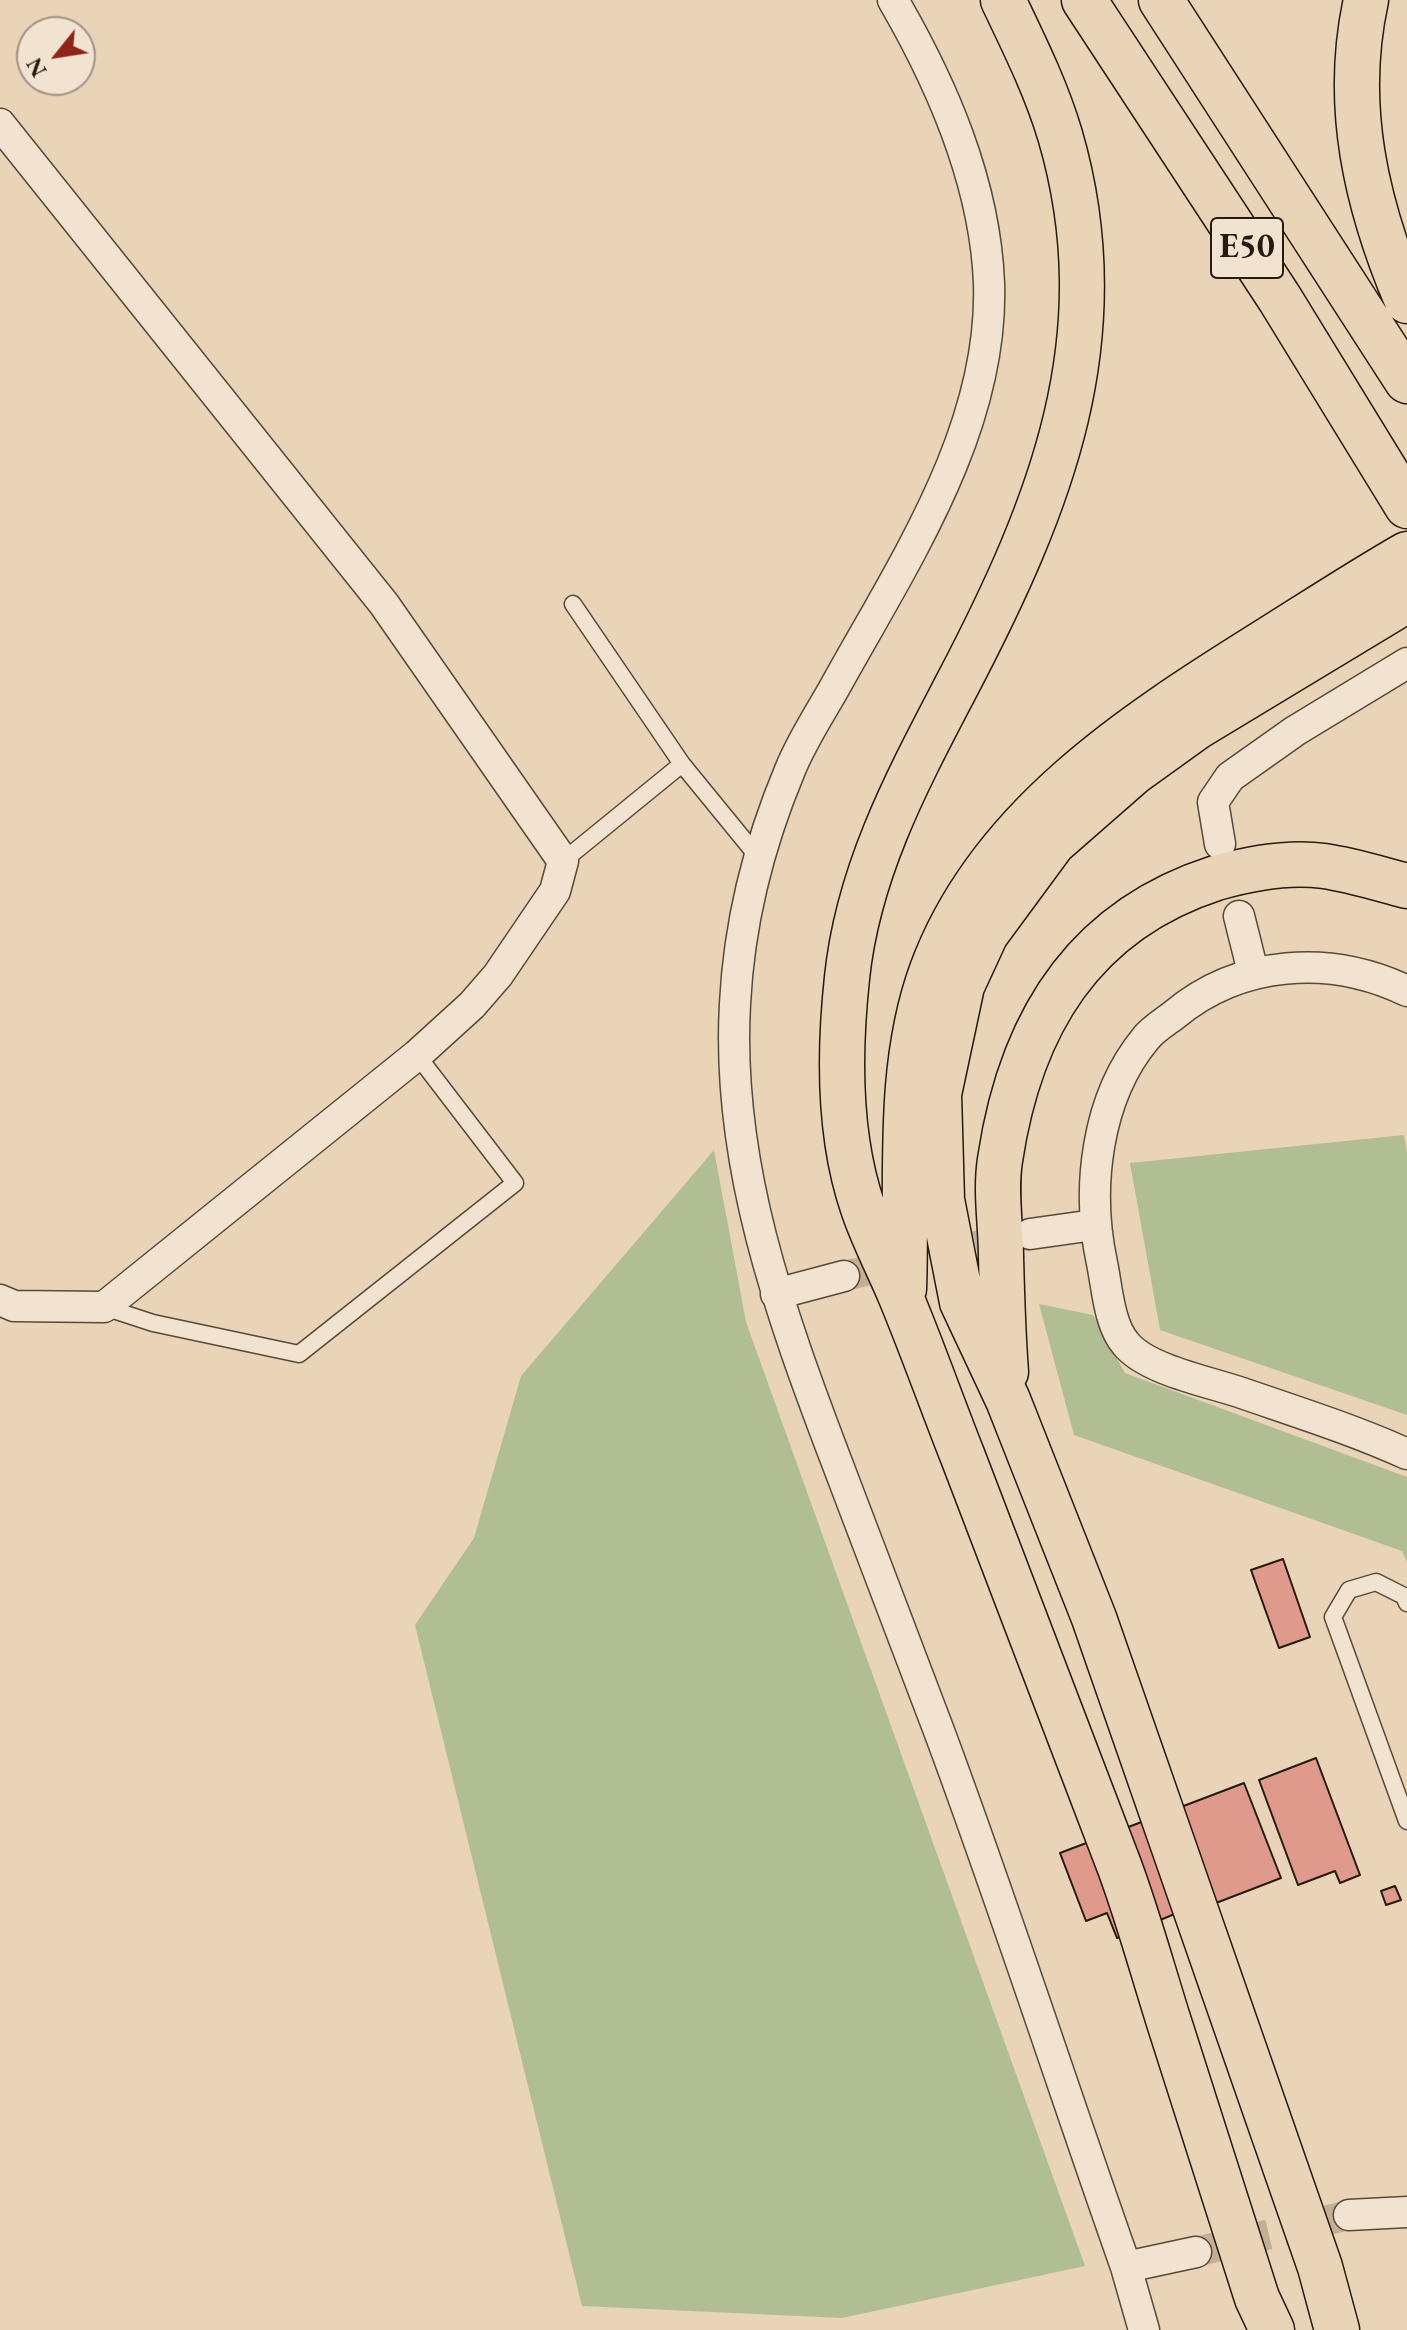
<!DOCTYPE html>
<html>
<head>
<meta charset="utf-8">
<style>
	body { margin:0 }
	#map { position:relative; width:1407px; height:2330px; overflow:hidden; background:#e9d4b7; font-family:"EB Garamond",serif }
	canvas { display:block }
	.north { position:absolute; left:16px; top:16px; width:80px; height:80px; box-sizing:border-box; background:#f1e3d0; border:2px solid #a09383; border-radius:50%; rotate:240deg; font-size:22px; font-weight:700; line-height:32px; text-align:center; color:#261b10 }
	.north::after { content:''; display:block; margin:auto; width:28px; height:36px; background:#8f2418; clip-path:polygon(50% 0,100% 100%,50% 72%,0 100%) }
</style>
</head>
<body>
<div id="map">
<canvas width="1407" height="2330"></canvas>
<div class="north">N</div>
</div>
<script>
const ctx = document.querySelector('canvas').getContext('2d');
ctx.lineJoin = 'round';
function fill(path, color) { ctx.fillStyle = color; ctx.fill(path, 'evenodd'); }
function stroke(path, color, width, dash) { ctx.strokeStyle = color; ctx.lineWidth = width; ctx.lineCap = dash ? 'butt' : 'round'; ctx.setLineDash(dash || []); ctx.stroke(path); }
function label(font, color, halo, rows, align = 'center') {
  ctx.font = font + ' "EB Garamond",serif'; ctx.lineWidth = 6; ctx.setLineDash([]); ctx.textBaseline = 'middle'; ctx.strokeStyle = halo; ctx.fillStyle = color; for (const [text, x, y, turn = 0] of rows) {
    ctx.save(); ctx.translate(x, y); ctx.rotate((+turn || 0) * Math.PI / 180); ctx.textAlign = isNaN(turn) ? turn : align; if (halo) ctx.strokeText(text, 0, 0); ctx.fillText(text, 0, 0); ctx.restore();
  }
}
fill(new Path2D(`
	M 1404,1135 L 1407,1152 L 1407,1415 L 1160,1330 L 1130,1163 Z
	M 714,1150 L 746,1322 L 1085,2266 L 842,2318 L 582,2306 L 415,1625 L 474,1538 L 521,1376 Z
	M 1039,1304 L 1093,1315 L 1125,1373 L 1407,1477 L 1407,1562 L 1402,1551 L 1074,1435 Z`), '#b1be93');
const building = new Path2D(`
	M 1283,1559 L 1310,1637 L 1279,1648 L 1251,1570 Z
	M 1316,1758 L 1360,1875 L 1340,1883 L 1335,1871 L 1298,1885 L 1259,1780 Z
	M 1244,1783 L 1281,1878 L 1190,1913 L 1177,1913 L 1117,1938 L 1107,1913 L 1086,1921 L 1060,1853 Z
	M 1395,1886 L 1401,1900 L 1386,1905 L 1381,1891 Z`);
fill(building, '#df9a8c');
stroke(building, '#261b10', 2);
stroke(new Path2D(`
	M 844,1276 L 1016,1237
	M 1196,2252 L 1349,2215`), '#c2af96', 30, [30, 15]);
const service = new Path2D(`
	M 573,604 L 682,764 L 758,857
	M 563,861 L 682,764
	M 104,1307 L 153,1323 L 299,1354 L 515,1183 L 417,1055
	M 1407,1603 L 1404,1596 L 1376,1582 L 1349,1590 L 1333,1617 L 1407,1821`);
const minor = new Path2D(`
	M 893,0 C 943,86 985,183 989,283 C 994,429 904,562 836,685 C 821,712 802,740 790,770 C 759,844 739,923 735,1004 C 726,1163 780,1313 836,1460 C 870,1550 905,1640 939,1731 C 1005,1908 1063,2089 1126,2267 L 1144,2330
	M 0,124 L 384,604 L 563,861 L 555,891 L 498,975 L 472,1005 L 417,1055 L 104,1307 L 14,1306 L 0,1300
	M 1220,844 L 1213,802 L 1230,777 L 1295,731 L 1407,663
	M 1239,916 L 1253,972
	M 1407,991 C 1330,954 1240,960 1174,1015 C 1165,1022 1153,1029 1146,1038 C 1096,1098 1086,1189 1102,1263 C 1107,1287 1109,1325 1126,1344 C 1147,1370 1210,1382 1242,1393 C 1297,1412 1354,1430 1407,1454
	M 1030,1234 L 1094,1225
	M 776,1294 L 844,1276
	M 1349,2215 L 1407,2212
	M 1126,2267 L 1196,2252`);
const motorway = new Path2D(`
	M 1003,0 C 1024,44 1046,88 1060,135 C 1119,336 1051,505 958,683 C 909,777 858,870 847,978 C 839,1052 838,1136 863,1208 C 873,1238 889,1268 901,1297 C 923,1350 942,1404 963,1457 C 1015,1594 1068,1731 1120,1868 C 1138,1917 1152,1968 1168,2019 C 1198,2112 1228,2205 1257,2298 L 1272,2330
	M 1084,0 L 1280,299 L 1407,506
	M 1161,0 L 1407,381
	M 1366,0 C 1343,105 1366,204 1407,301
	M 904,1289 C 908,1185 895,1070 932,970 C 988,818 1132,725 1263,643 C 1311,613 1358,582 1407,554
	M 1006,1372 C 1003,1334 1002,1296 1001,1257 C 1001,1225 995,1192 1000,1160 C 1020,1026 1082,921 1216,878 C 1251,868 1288,861 1324,866 C 1352,870 1380,879 1407,886
	M 1337,2330 L 1320,2267 L 1094,1618 L 1008,1400 L 962,1302 L 942,1200 L 939,1094 L 962,986 L 986,934 L 1053,843 L 1133,773 L 1197,727 L 1407,600`);
stroke(service, '#57493a', 19);
stroke(minor, '#57493a', 33);
stroke(motorway, '#261b10', 47);
stroke(service, '#f1e3d0', 16);
stroke(minor, '#f1e3d0', 30);
stroke(motorway, '#e9d4b7', 44);
for (const [x, y, w] of [
	[1247,248,72]
]) { const box = new Path2D(); box.roundRect(x - w / 2, y - 30, w, 60, 6); ctx.fillStyle = '#f1e3d0'; ctx.fill(box); stroke(box, '#261b10', 2); }
label('bold 34px', '#261b10', null, [
	["E50",1247,248]
]);
</script>
</body>
</html>
